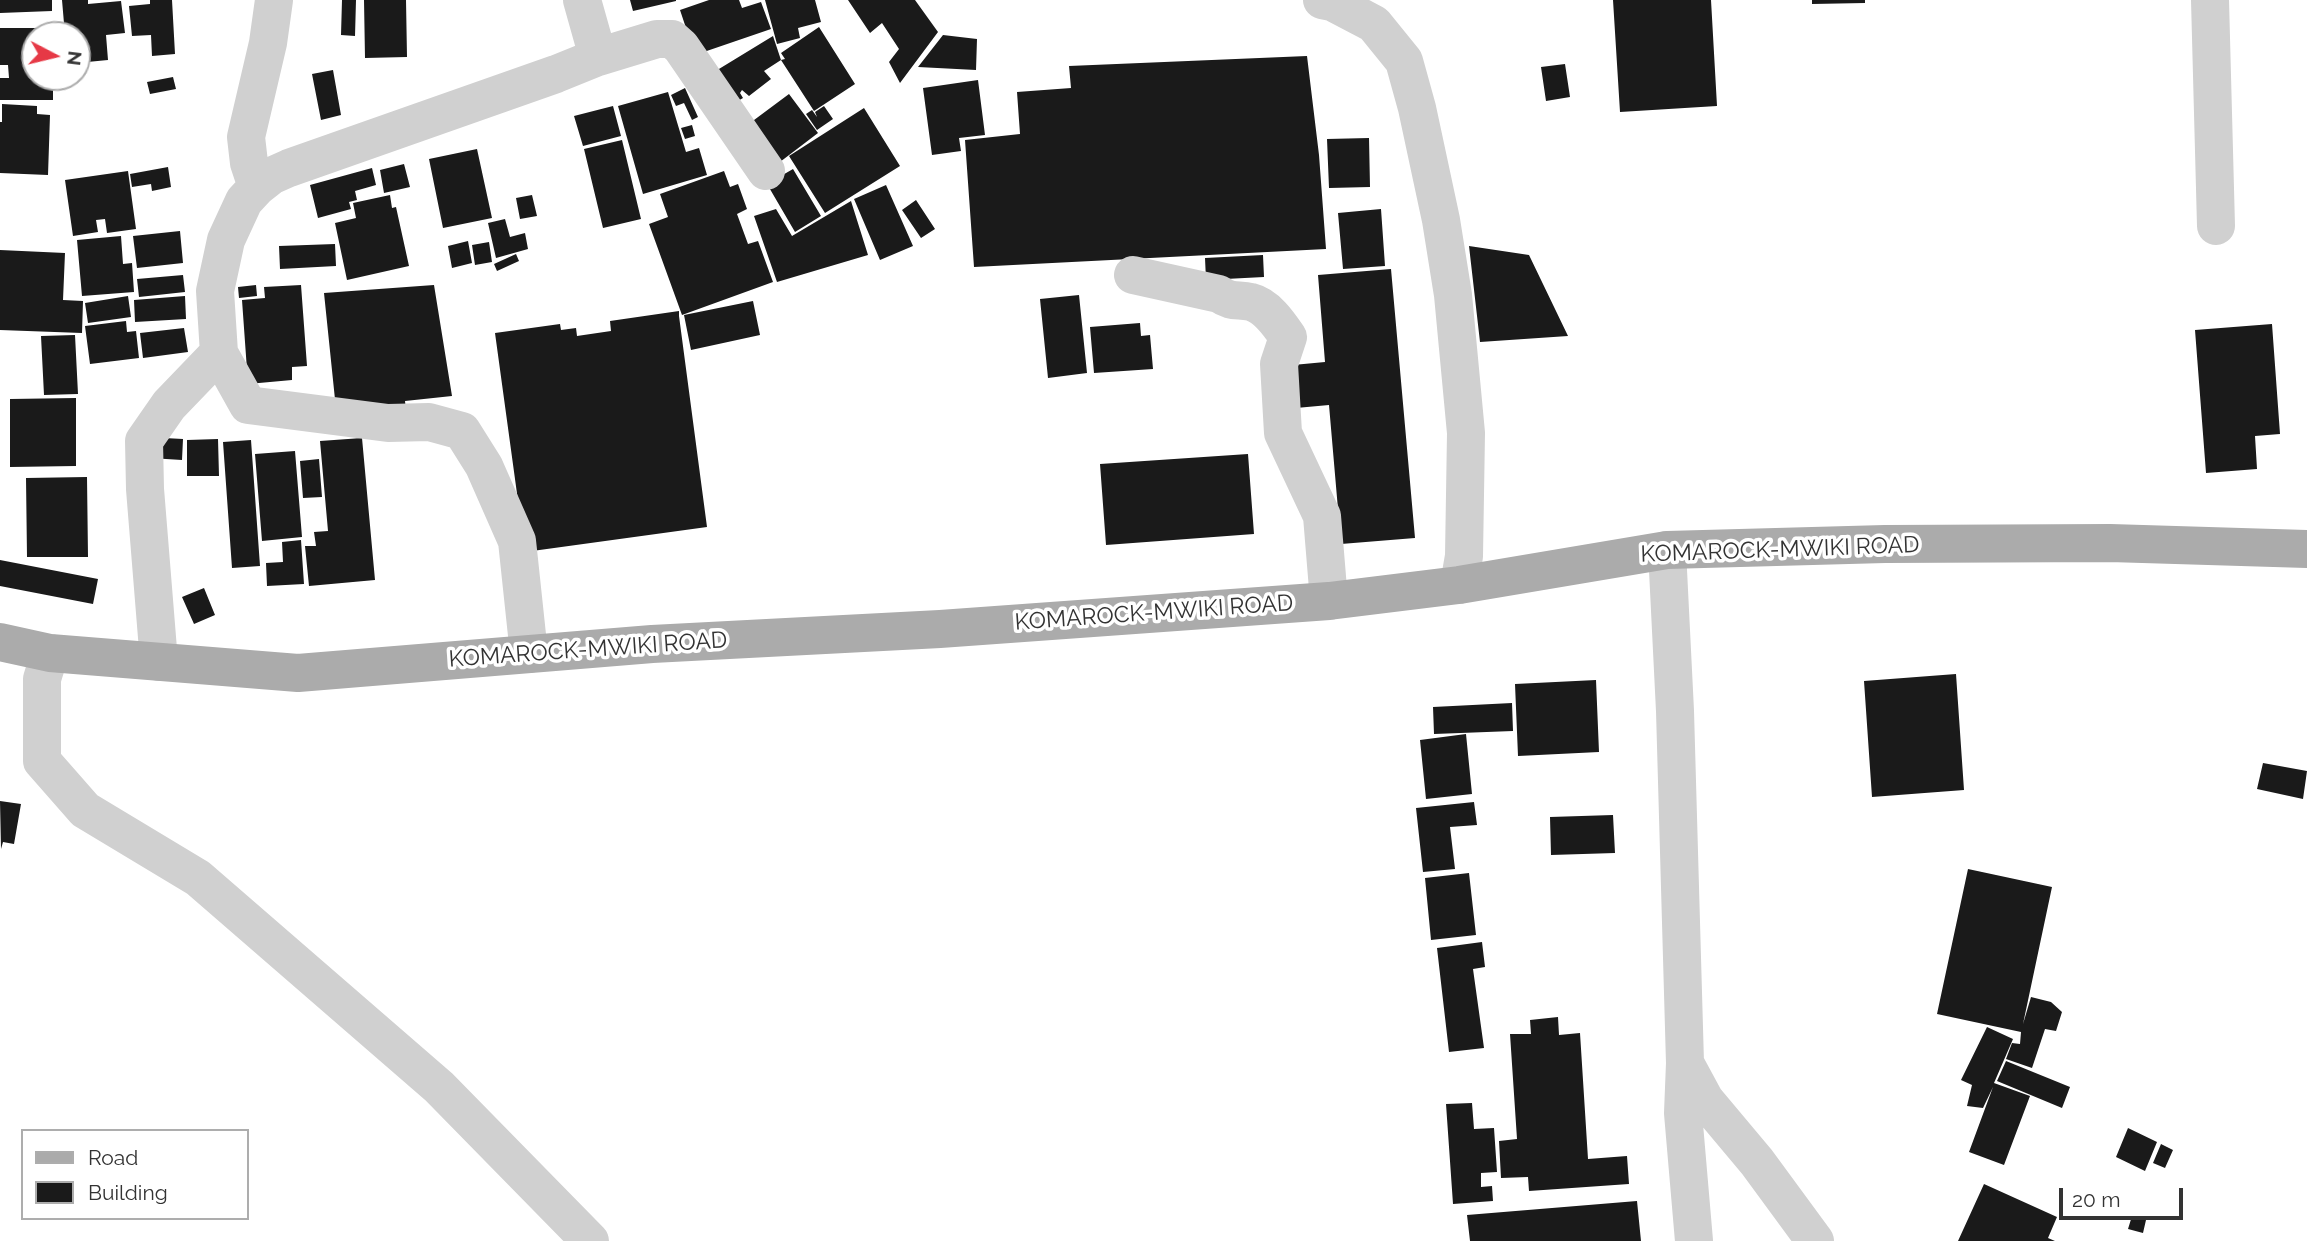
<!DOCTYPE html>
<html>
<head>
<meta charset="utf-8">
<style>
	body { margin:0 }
	#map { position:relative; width:2307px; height:1241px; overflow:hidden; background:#fff; font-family:Raleway,sans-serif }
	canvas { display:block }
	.legend { position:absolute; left:21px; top:1129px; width:228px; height:91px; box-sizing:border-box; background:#fff; border:2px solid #adadad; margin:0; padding:9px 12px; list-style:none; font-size:21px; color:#333 }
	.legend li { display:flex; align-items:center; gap:14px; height:35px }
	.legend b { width:35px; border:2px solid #adadad }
	.north { position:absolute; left:21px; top:21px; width:70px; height:70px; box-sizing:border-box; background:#fff; border:2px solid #adadad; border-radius:50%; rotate:97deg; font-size:19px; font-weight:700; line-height:28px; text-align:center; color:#333 }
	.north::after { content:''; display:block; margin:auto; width:24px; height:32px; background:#e63946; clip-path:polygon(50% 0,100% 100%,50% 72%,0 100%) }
	.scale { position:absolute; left:2059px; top:1188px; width:124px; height:32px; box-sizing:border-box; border:4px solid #333; border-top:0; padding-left:9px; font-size:21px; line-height:24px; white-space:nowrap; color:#333; -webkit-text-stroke:5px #fff; paint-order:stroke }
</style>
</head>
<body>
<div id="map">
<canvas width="2307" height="1241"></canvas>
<ul class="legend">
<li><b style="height:9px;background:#ababab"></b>Road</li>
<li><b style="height:19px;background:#1a1a1a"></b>Building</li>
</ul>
<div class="north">N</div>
<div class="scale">20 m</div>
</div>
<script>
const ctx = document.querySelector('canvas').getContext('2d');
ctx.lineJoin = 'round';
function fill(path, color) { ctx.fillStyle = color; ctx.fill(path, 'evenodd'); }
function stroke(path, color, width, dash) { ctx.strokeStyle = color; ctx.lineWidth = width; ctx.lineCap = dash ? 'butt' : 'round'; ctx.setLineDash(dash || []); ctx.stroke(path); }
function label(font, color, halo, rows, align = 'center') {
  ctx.font = font + ' Raleway,sans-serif'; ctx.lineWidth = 7; ctx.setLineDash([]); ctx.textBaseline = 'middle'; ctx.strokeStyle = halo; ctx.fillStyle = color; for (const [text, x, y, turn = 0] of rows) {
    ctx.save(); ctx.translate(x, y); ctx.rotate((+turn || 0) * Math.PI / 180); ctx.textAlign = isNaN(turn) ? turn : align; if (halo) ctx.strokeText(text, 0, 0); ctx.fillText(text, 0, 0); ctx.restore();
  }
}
fill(new Path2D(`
	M 0,0 L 52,0 L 52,11 L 0,13 Z
	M 62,0 L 88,0 L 88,4 L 121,1 L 125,33 L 106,35 L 108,60 L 77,63 L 77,35 L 65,35 Z
	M 150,0 L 172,0 L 175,54 L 152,56 L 151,35 L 132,36 L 129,6 L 150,4 Z
	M 342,0 L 356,0 L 355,36 L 341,35 Z
	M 364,0 L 406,0 L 407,57 L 365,58 Z
	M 630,0 L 676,0 L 676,1 L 633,11 Z
	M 709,0 L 739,0 L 742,8 L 761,2 L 771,29 L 695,55 L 680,10 Z
	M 765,0 L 815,0 L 821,22 L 798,28 L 800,38 L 777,44 Z
	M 848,0 L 915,0 L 938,32 L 900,83 L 889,62 L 899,49 L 882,23 L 870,33 Z
	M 1613,0 L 1711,0 L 1717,106 L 1620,112 Z
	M 1812,0 L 1865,0 L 1865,3 L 1812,4 Z
	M 819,27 L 855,84 L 814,111 L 781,60 L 785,59 L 781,53 Z
	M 0,28 L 53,28 L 53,35 L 35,35 L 35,77 L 53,77 L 53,100 L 0,100 L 0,78 L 9,78 L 8,65 L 0,65 Z
	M 943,35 L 977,39 L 976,70 L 918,67 Z
	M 773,36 L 781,60 L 764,71 L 771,79 L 749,96 L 742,90 L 740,93 L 743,98 L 736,102 L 714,72 Z
	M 1307,56 L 1319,155 L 1326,249 L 974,267 L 965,140 L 1020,134 L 1017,92 L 1071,88 L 1069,66 Z
	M 1565,64 L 1570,97 L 1546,101 L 1541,67 Z
	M 333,70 L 341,115 L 321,120 L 312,74 Z
	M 173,77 L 176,89 L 150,94 L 147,82 Z
	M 978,80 L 985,135 L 959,138 L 961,151 L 932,155 L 923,88 Z
	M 685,88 L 698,117 L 692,120 L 684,103 L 676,106 L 671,95 Z
	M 668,92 L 686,152 L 699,148 L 707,175 L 643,194 L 618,106 Z
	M 789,94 L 818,133 L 776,165 L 746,126 Z
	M 2,104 L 37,106 L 37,114 L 50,115 L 48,175 L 0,173 L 0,122 L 2,122 Z
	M 613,106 L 621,136 L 583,146 L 574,116 Z
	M 824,106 L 833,119 L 817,130 L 806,114 L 812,110 L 817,117 L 815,112 Z
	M 864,108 L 900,166 L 825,213 L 789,156 Z
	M 692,125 L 695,136 L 685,139 L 681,128 Z
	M 1369,138 L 1370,187 L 1329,188 L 1327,139 Z
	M 622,140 L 641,219 L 603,228 L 584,149 Z
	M 477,149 L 492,218 L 443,228 L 429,159 Z
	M 404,164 L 410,187 L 384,193 L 380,170 Z
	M 168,167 L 171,187 L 152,191 L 151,184 L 132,187 L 130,174 Z
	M 372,168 L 376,185 L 355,191 L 357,200 L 349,202 L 351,209 L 318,218 L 310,185 Z
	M 793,169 L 821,216 L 795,232 L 767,184 Z
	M 128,171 L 136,229 L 107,233 L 105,219 L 96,220 L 98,232 L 73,236 L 65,180 Z
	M 724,171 L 730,187 L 738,184 L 747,209 L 737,214 L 748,244 L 758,241 L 773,282 L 682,315 L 649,224 L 668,217 L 660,194 Z
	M 886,185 L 913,246 L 880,260 L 854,199 Z
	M 390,195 L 392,208 L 396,207 L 409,266 L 347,280 L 335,223 L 356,218 L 353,203 Z
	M 532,195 L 537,216 L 520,219 L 516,198 Z
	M 916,200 L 935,229 L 921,238 L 902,210 Z
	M 851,201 L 868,255 L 777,282 L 754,216 L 776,209 L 792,236 Z
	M 1381,209 L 1385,266 L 1343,269 L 1338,213 Z
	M 505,219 L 510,237 L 525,233 L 528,249 L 496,258 L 488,223 Z
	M 180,231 L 183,263 L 137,268 L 133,236 Z
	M 121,236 L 123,264 L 132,263 L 134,292 L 82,296 L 77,240 Z
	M 468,241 L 472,263 L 452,268 L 448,246 Z
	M 489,242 L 492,262 L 475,265 L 472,245 Z
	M 335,244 L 336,266 L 280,269 L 279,246 Z
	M 1469,246 L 1529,255 L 1568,336 L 1480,342 Z
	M 0,250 L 65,253 L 63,300 L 83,301 L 82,333 L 0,330 Z
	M 516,254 L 519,261 L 497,271 L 494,264 Z
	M 1263,255 L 1264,277 L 1206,280 L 1205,258 Z
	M 1391,269 L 1415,538 L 1341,544 L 1329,405 L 1296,408 L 1293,365 L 1325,362 L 1318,275 Z
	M 183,275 L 185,292 L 139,297 L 137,279 Z
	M 256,285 L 257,296 L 239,298 L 238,287 Z
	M 301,285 L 307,366 L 292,367 L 292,380 L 248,384 L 242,300 L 265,298 L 264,287 Z
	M 434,285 L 452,396 L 405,401 L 406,410 L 336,409 L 324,293 Z
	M 1079,295 L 1087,373 L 1048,378 L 1040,299 Z
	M 128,296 L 131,317 L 88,323 L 85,303 Z
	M 185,296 L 186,319 L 135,322 L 134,300 Z
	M 753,301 L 760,335 L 691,350 L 684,315 Z
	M 679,311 L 679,316 L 677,317 L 679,316 L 707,527 L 525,552 L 495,333 L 560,324 L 561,330 L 576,328 L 577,336 L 611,331 L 610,321 Z
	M 126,321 L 127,332 L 136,331 L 139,358 L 90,364 L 85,326 Z
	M 1140,323 L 1141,336 L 1150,335 L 1153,369 L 1094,373 L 1090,327 Z
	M 2272,324 L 2280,434 L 2255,436 L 2257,469 L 2206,473 L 2195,330 Z
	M 184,328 L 188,352 L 143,358 L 140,333 Z
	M 75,335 L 78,394 L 44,395 L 41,336 Z
	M 76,398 L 76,466 L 10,467 L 10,399 Z
	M 164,438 L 183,439 L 182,460 L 150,458 Z
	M 362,438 L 375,580 L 309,586 L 305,546 L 316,546 L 314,532 L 328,531 L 320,441 Z
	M 218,439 L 219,476 L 187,476 L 187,440 Z
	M 251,440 L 260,566 L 232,568 L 223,442 Z
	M 295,451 L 302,537 L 262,541 L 255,454 Z
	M 1248,454 L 1254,534 L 1106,545 L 1100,464 Z
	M 319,459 L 322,497 L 303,498 L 300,461 Z
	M 87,477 L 88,557 L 27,557 L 26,478 Z
	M 301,540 L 304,584 L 267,586 L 266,563 L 283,562 L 282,542 Z
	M 0,560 L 98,579 L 93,604 L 0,586 Z
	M 204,588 L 215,615 L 194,624 L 182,597 Z
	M 1956,674 L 1964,790 L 1872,797 L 1864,681 Z
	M 1596,680 L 1599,752 L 1518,756 L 1515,684 Z
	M 1512,703 L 1513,731 L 1434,734 L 1433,707 Z
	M 1466,734 L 1472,794 L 1426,799 L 1420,740 Z
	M 2263,763 L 2307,771 L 2303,799 L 2257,789 Z
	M 0,801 L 21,804 L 14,844 L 3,842 L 1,849 Z
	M 1474,802 L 1477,825 L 1450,827 L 1455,869 L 1423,872 L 1416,808 Z
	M 1613,815 L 1615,853 L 1551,855 L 1550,817 Z
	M 1968,869 L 2052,887 L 2023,1024 L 2031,997 L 2051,1002 L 2062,1012 L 2056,1031 L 2045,1029 L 2032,1068 L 2006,1059 L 2012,1043 L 2020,1044 L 2021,1032 L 1937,1014 Z
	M 1469,873 L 1476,935 L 1431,940 L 1425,878 Z
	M 1482,942 L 1485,967 L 1473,969 L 1484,1048 L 1449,1052 L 1437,948 Z
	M 1558,1017 L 1559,1035 L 1580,1033 L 1588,1159 L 1627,1156 L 1629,1184 L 1529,1191 L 1528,1177 L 1501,1178 L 1499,1141 L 1517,1139 L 1510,1034 L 1531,1034 L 1530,1020 Z
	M 1987,1027 L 2013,1039 L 1994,1083 L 2030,1096 L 2004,1165 L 1969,1152 L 1993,1087 L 1983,1108 L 1967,1106 L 1972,1085 L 1961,1080 Z
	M 2006,1061 L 2070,1087 L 2062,1108 L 1997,1081 Z
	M 1472,1103 L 1474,1129 L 1494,1128 L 1497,1172 L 1481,1173 L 1481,1187 L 1492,1186 L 1493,1201 L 1453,1204 L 1446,1104 Z
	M 2128,1128 L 2157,1142 L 2145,1171 L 2116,1157 Z
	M 2161,1144 L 2173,1150 L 2165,1168 L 2153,1163 Z
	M 1984,1184 L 2057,1217 L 2048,1238 L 2055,1241 L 1958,1241 Z
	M 1637,1201 L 1641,1241 L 1470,1241 L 1467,1215 Z
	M 2132,1216 L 2146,1220 L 2143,1233 L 2128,1229 Z`), '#1a1a1a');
stroke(new Path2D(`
	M 1322,0 L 1332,2 L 1374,24 L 1404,61 L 1417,108 L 1441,220 L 1453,295 L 1466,433 L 1464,556 L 1459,585
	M 2210,0 L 2216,226
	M 598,57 L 657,39 L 672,39 L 681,47 L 766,171
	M 257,187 L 249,163 L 246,137 L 268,43 L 274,0
	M 1133,275 L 1219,294 C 1232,303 1237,299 1251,302 C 1267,306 1279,324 1288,337 L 1279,364 L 1283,433 L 1322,516 L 1329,601
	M 1667,550 L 1675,711 L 1685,1063 L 1683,1113 L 1694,1241
	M 50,653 L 42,679 L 42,761 L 85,810 L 198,878 L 439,1087 L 590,1241
	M 529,654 L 517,541 L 484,466 L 462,431 L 429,422 L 388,423 L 248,405 L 219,353 L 215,291 L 226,240 L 244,201 L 257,187 L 271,176 L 289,168 L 556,74 L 598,57 L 582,0
	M 159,662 L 145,489 L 144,441 L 169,405 L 219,353
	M 1685,1063 L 1705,1100 L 1757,1162 L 1815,1241`), '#d0d0d0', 38);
stroke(new Path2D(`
	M 0,642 L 50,653 L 298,673 L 652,644 L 940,629 L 1329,601 L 1459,585 L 1667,550 L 1885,544 L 2110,543 L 2307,549`), '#ababab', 38);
label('23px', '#333', '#fff', [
	["KOMAROCK-MWIKI ROAD",1780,550,-2],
	["KOMAROCK-MWIKI ROAD",1154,613,-4],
	["KOMAROCK-MWIKI ROAD",588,650,-4]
]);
</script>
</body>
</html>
